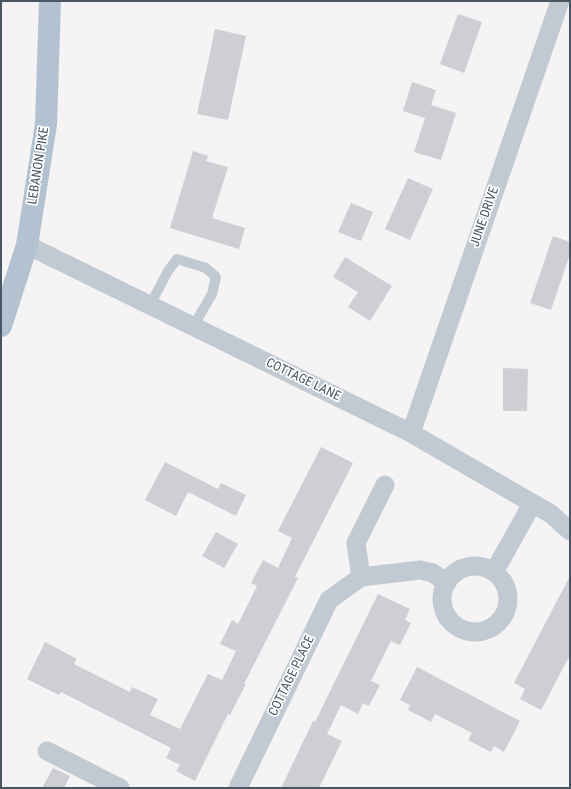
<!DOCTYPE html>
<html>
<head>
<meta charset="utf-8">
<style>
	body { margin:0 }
	#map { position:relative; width:571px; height:789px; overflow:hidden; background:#f5f3f3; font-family:"Roboto Condensed",sans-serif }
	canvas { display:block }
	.frame { position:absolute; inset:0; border:2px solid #4a5661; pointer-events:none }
</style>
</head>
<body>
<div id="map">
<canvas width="571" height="789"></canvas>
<div class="frame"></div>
</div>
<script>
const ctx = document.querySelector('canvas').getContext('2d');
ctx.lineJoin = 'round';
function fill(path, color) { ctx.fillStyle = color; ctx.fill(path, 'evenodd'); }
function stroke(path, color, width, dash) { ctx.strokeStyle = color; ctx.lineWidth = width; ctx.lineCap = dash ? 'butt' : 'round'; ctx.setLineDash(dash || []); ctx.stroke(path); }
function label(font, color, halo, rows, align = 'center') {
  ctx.font = font + ' "Roboto Condensed",sans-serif'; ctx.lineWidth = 3.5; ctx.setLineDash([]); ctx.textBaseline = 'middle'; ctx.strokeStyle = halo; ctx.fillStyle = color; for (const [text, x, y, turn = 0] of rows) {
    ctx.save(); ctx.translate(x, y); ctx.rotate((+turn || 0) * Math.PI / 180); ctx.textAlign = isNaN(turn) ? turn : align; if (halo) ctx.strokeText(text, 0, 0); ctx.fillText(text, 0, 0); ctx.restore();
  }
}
fill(new Path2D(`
	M 458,14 L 482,22 L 464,73 L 440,64 Z
	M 215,29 L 246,36 L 228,120 L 197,114 Z
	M 412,82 L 436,90 L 431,105 L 456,113 L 441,160 L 414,152 L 425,118 L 403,111 Z
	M 193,151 L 208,156 L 206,161 L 228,167 L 212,218 L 245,228 L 239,249 L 170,228 Z
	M 408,178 L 433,189 L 410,240 L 385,229 Z
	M 351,203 L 373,212 L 361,241 L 338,232 Z
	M 553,236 L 570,242 L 570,254 L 551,310 L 530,303 Z
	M 345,257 L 392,286 L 370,321 L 348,307 L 358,292 L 333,277 Z
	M 503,368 L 528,369 L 527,411 L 503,411 Z
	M 321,447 L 353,463 L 295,577 L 298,578 L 244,684 L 246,684 L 230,715 L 228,714 L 195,781 L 176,771 L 180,765 L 166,758 L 171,748 L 61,692 L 59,695 L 27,679 L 45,642 L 77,659 L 74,664 L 130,692 L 132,687 L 158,699 L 150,715 L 180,729 L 208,674 L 222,680 L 236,651 L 220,644 L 232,620 L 238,624 L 257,586 L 251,583 L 263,560 L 278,568 L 292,538 L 278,531 Z
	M 165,462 L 218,489 L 221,483 L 246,495 L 236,516 L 188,492 L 176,516 L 145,500 Z
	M 216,532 L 238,544 L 224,568 L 202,556 Z
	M 570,576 L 570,655 L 541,710 L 520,699 L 525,689 L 514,683 Z
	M 378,594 L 410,609 L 405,620 L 411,623 L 400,645 L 391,641 L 371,681 L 380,685 L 369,706 L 363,703 L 358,714 L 341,705 L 327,734 L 342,741 L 319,788 L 281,788 L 313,721 L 315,722 Z
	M 417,667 L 520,721 L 504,752 L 494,746 L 491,752 L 468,740 L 472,733 L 435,714 L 431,722 L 408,710 L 410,705 L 400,700 Z
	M 53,768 L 70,776 L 64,788 L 42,788 Z`), '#cdcfd5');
stroke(new Path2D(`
	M 150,305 L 168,271 L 177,259 L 206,268 L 216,277 L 212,294 L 193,327`), '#c1cad2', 10);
stroke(new Path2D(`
	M 27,245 L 411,433 L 551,514 L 570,531
	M 411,433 L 560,1
	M442 599a33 33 0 1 1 66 0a33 33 0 1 1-66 0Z
	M 494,572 L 532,504
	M 361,577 L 420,570 L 433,573 L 447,583
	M 47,751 L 120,788
	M 238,788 L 329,600 L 361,577 L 356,543 L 385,485`), '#c1cad2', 19);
stroke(new Path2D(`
	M 1,326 L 27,245 L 46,124 L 50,1`), '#b3c2d1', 22);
label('13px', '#4a5661', '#fff', [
	["LEBANON PIKE",39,166,-81],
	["JUNE DRIVE",485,217,-71],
	["COTTAGE LANE",303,380,26],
	["COTTAGE PLACE",292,676,-64]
]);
</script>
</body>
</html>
